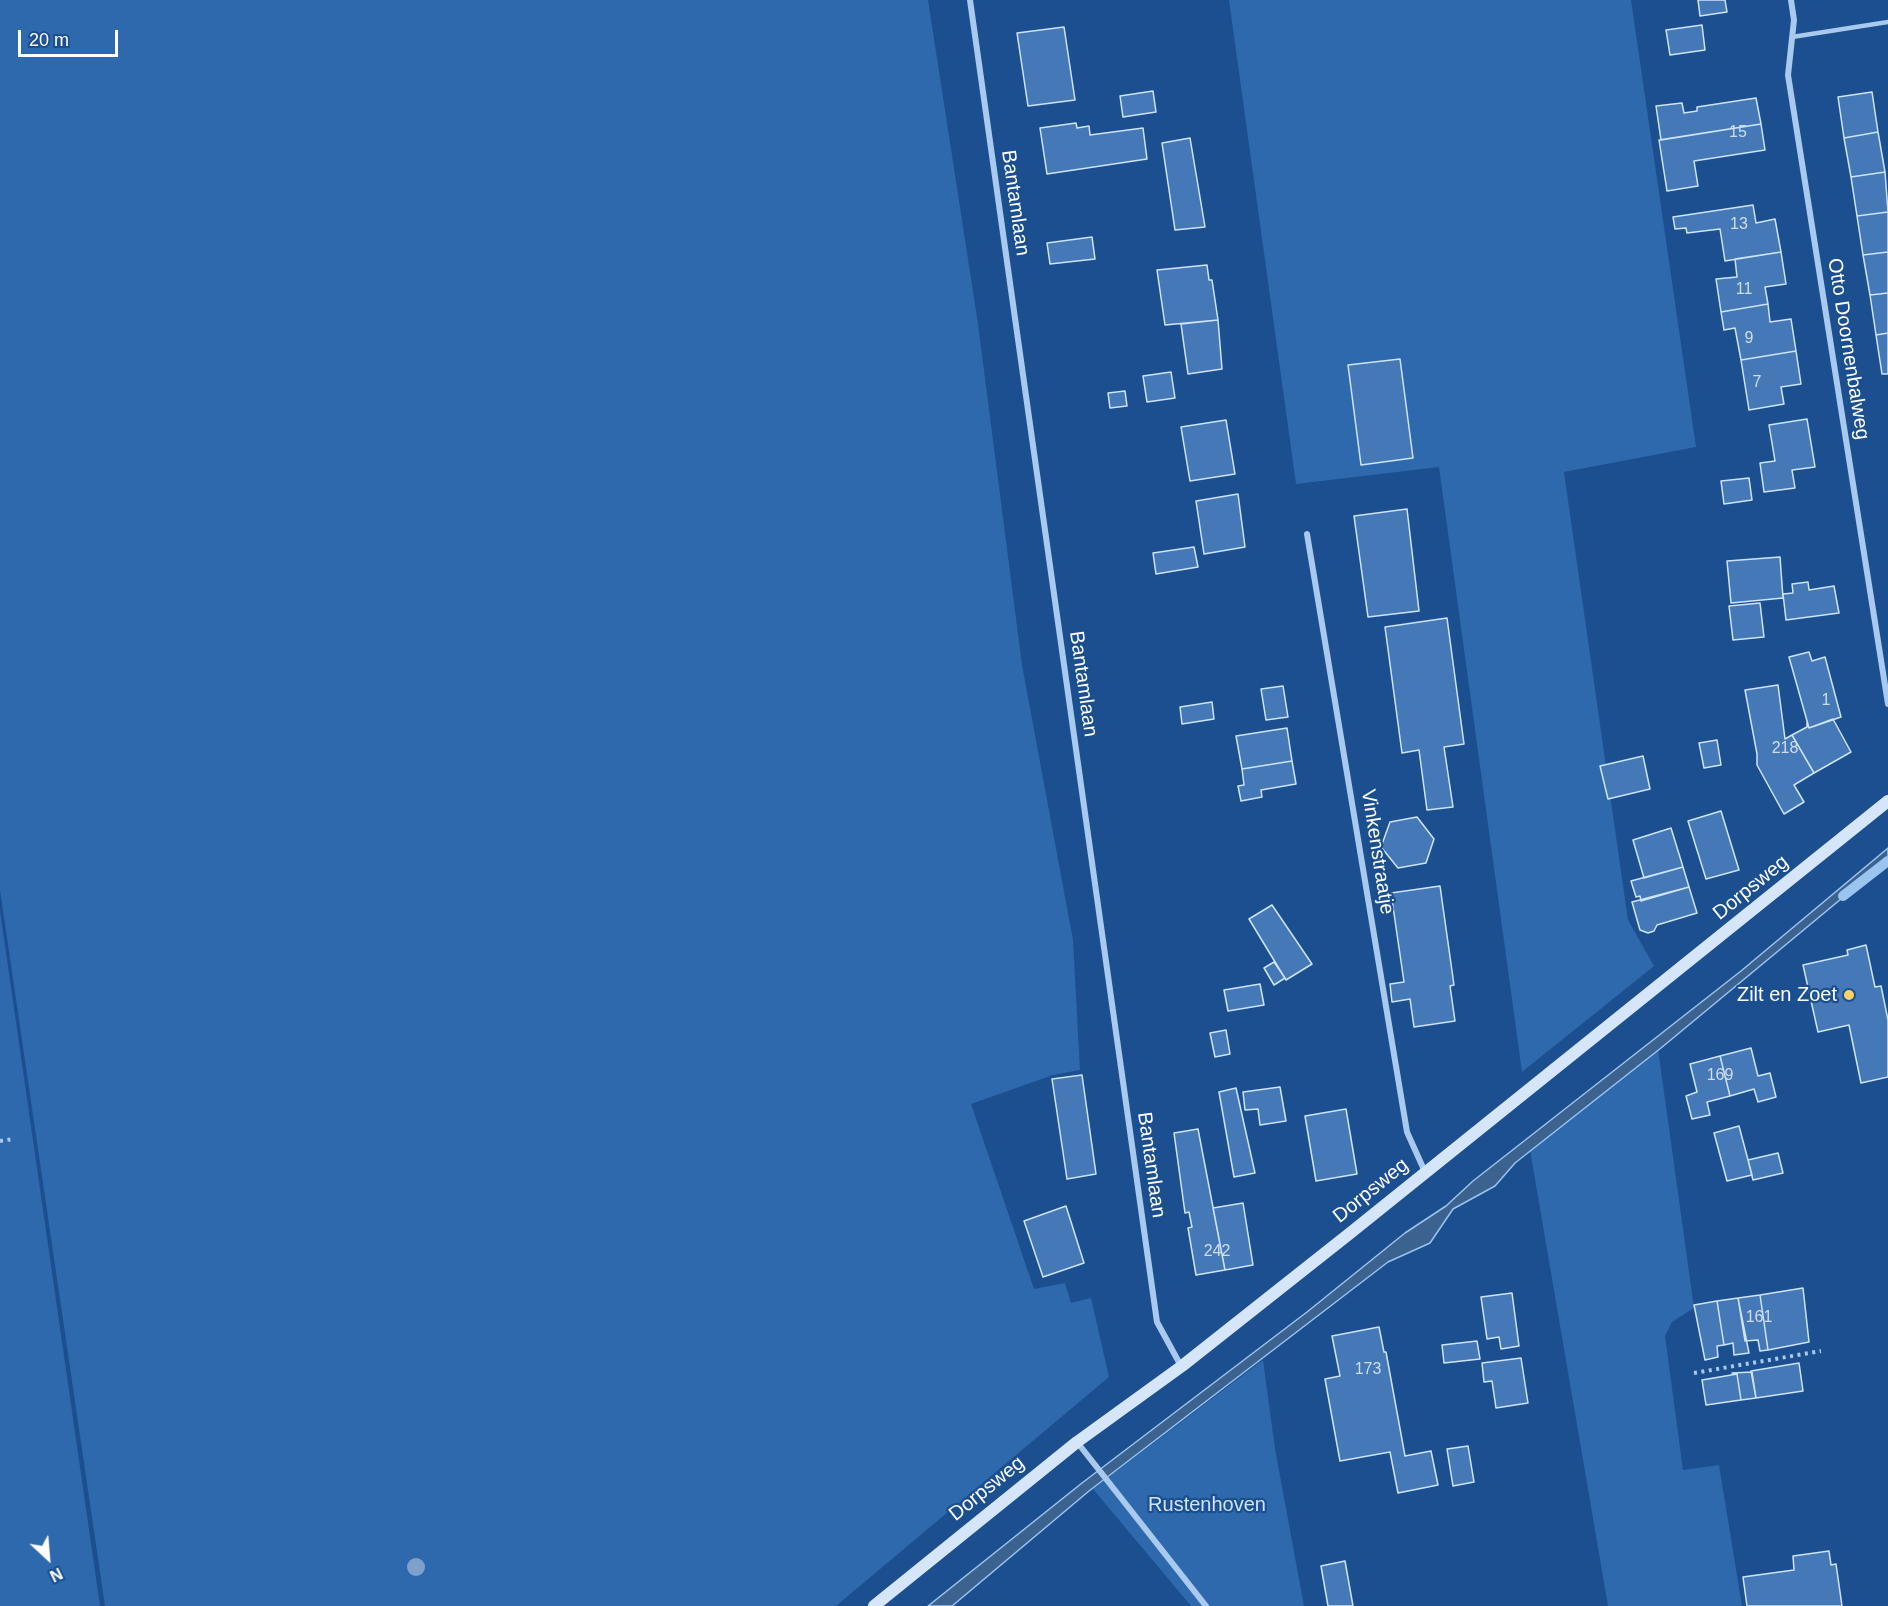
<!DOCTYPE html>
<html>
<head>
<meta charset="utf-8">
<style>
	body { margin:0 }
	#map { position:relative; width:1888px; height:1606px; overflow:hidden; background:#1b4f8f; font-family:Arial,sans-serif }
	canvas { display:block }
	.north { position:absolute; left:18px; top:1528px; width:60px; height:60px; -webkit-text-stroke:4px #1b4f8f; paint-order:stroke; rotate:154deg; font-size:16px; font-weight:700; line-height:24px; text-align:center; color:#fff }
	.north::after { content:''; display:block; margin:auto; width:21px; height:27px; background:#fff; clip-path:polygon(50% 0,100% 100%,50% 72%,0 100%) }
	.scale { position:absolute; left:18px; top:30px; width:100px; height:27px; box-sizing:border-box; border:3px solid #fff; border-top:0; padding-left:8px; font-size:18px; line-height:21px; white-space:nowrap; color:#fff; -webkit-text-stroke:4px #1b4f8f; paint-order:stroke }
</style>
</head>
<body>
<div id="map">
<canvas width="1888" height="1606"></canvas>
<div class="north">N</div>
<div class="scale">20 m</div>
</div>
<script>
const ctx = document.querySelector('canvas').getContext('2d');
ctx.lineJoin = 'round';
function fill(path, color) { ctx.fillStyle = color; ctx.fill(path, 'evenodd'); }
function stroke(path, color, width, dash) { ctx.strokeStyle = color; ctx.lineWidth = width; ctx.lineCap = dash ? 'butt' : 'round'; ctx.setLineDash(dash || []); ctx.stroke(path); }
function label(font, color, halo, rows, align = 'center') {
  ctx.font = font + ' Arial,sans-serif'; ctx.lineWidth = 4.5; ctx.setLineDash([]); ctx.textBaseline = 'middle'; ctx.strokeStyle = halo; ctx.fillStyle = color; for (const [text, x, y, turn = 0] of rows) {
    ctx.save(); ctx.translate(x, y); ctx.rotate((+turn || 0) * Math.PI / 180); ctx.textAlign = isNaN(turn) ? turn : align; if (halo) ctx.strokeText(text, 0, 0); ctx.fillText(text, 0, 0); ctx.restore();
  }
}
fill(new Path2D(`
	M 0,0 L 928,0 L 978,324 L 1022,665 L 1073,940 L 1080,1070 L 1053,1075 L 971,1104 L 1034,1289 L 1065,1283 L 1071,1303 L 1091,1298 L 1109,1377 L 836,1606 L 105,1606 L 0,890 Z
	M 1229,0 L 1631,0 L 1696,447 L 1564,472 L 1628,920 L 1654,966 L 1522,1072 L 1439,467 L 1296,484 Z
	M 0,911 L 100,1606 L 0,1606 Z
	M 1658,1049 L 1694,1308 L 1672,1322 L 1665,1336 L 1683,1470 L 1719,1465 L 1742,1606 L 1608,1606 L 1530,1150 Z
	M 1263,1360 L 1275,1449 L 1304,1606 L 1191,1606 L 1093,1489 Z`), '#2e69ad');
const water = new Path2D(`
	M 1888,848 L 1888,860 L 1661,1048 L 1515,1163 L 1495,1186 L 1453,1209 L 1430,1243 L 1388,1262 L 1089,1491 L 952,1606 L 928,1606 L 1082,1483 L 1307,1312 L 1405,1233 L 1446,1206 L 1473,1181 L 1741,971 Z`);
fill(water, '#3c6290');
stroke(water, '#9cc4f0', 1.5);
stroke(new Path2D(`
	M 1843,896 L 1888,861`), '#9cc4f0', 10);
const building = new Path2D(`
	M 1698,0 L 1725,0 L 1727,12 L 1700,16 Z
	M 1702,25 L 1705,50 L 1670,55 L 1666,30 Z
	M 1064,27 L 1075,100 L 1028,106 L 1017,33 Z
	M 1153,91 L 1156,112 L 1123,117 L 1120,96 Z
	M 1872,92 L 1878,132 L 1844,138 L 1838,97 Z
	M 1756,98 L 1761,124 L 1661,140 L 1656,106 L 1682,103 L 1684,113 L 1697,111 L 1697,107 Z
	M 1076,123 L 1077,128 L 1089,126 L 1090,135 L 1143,128 L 1147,159 L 1047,174 L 1040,128 Z
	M 1761,124 L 1765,150 L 1694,161 L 1698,186 L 1667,191 L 1659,140 Z
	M 1878,132 L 1885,172 L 1851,177 L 1844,138 Z
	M 1190,138 L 1205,227 L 1175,230 L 1162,143 Z
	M 1885,172 L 1888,212 L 1857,216 L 1851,177 Z
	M 1753,205 L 1756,223 L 1775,219 L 1781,252 L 1725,261 L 1720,229 L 1687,233 L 1686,228 L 1675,229 L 1673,217 Z
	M 1888,212 L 1888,252 L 1863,255 L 1857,216 Z
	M 1092,237 L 1095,259 L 1050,264 L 1047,243 Z
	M 1781,252 L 1786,284 L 1765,287 L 1768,304 L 1721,312 L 1716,279 L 1737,277 L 1735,259 Z
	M 1888,252 L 1888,293 L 1870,295 L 1863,255 Z
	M 1207,265 L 1209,280 L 1212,280 L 1218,320 L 1165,325 L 1157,270 Z
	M 1888,293 L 1888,333 L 1876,335 L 1870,295 Z
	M 1768,304 L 1770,322 L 1791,319 L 1796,351 L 1741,360 L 1735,328 L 1724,330 L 1721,312 Z
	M 1218,320 L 1222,369 L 1188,374 L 1181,324 Z
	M 1888,333 L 1888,374 L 1882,374 L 1876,335 Z
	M 1796,351 L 1801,384 L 1781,387 L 1784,404 L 1749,410 L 1741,360 Z
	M 1400,359 L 1413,458 L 1361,465 L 1348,365 Z
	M 1171,372 L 1175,398 L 1147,402 L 1143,376 Z
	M 1125,391 L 1127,406 L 1110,408 L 1108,393 Z
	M 1807,419 L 1815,467 L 1792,470 L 1795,488 L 1764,492 L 1760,463 L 1775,461 L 1769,425 Z
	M 1226,420 L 1235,474 L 1190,481 L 1181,427 Z
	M 1749,478 L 1752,500 L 1724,504 L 1721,481 Z
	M 1238,494 L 1245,547 L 1204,554 L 1196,501 Z
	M 1407,509 L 1419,611 L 1368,617 L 1354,516 Z
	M 1194,547 L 1198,567 L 1156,574 L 1153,553 Z
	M 1780,557 L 1783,598 L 1731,603 L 1727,561 Z
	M 1808,582 L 1809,590 L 1834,586 L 1839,613 L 1786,620 L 1783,594 L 1793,593 L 1792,584 Z
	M 1760,603 L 1764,637 L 1733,640 L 1729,606 Z
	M 1447,618 L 1464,744 L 1444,747 L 1453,807 L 1427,810 L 1419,750 L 1402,753 L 1385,627 Z
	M 1809,652 L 1812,661 L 1825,657 L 1841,717 L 1809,728 L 1789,657 Z
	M 1778,685 L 1785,739 L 1792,735 L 1814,773 L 1794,785 L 1804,802 L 1784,814 L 1757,765 L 1757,754 L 1745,690 Z
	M 1283,686 L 1288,717 L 1266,720 L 1261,689 Z
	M 1212,702 L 1214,719 L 1182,724 L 1180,707 Z
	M 1833,719 L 1851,752 L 1814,773 L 1792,735 L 1807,727 L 1807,721 L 1809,728 Z
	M 1287,728 L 1292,761 L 1242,769 L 1236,736 Z
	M 1717,740 L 1721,765 L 1704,768 L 1699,743 Z
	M 1643,756 L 1650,789 L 1608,799 L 1600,766 Z
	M 1292,761 L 1296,784 L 1261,790 L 1262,797 L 1241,801 L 1238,786 L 1244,785 L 1242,769 Z
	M 1721,811 L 1739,870 L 1706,879 L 1688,821 Z
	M 1417,817 L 1434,839 L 1426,863 L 1398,868 L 1381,847 L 1390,822 Z
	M 1671,828 L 1683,867 L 1644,878 L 1633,840 Z
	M 1683,867 L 1689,887 L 1641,901 L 1640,896 L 1636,897 L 1631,881 Z
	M 1440,886 L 1454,985 L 1450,986 L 1455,1021 L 1414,1027 L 1410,999 L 1392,1002 L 1390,984 L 1404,982 L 1391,893 Z
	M 1689,887 L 1697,913 L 1657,925 L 1654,931 L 1648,933 L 1640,930 L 1632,902 Z
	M 1272,905 L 1312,964 L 1286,980 L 1249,919 Z
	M 1866,945 L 1875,987 L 1881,986 L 1888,1020 L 1888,1077 L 1861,1083 L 1849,1025 L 1818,1032 L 1803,965 L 1848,955 L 1847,950 Z
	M 1274,962 L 1285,978 L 1274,985 L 1264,968 Z
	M 1260,984 L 1264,1005 L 1228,1011 L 1224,990 Z
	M 1226,1030 L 1230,1054 L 1215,1057 L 1210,1033 Z
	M 1751,1048 L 1758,1076 L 1770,1073 L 1776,1097 L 1758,1102 L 1754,1089 L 1730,1096 L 1720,1056 Z
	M 1720,1056 L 1730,1096 L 1707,1102 L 1710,1115 L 1692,1119 L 1686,1096 L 1697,1092 L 1690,1064 Z
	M 1082,1075 L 1096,1174 L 1067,1179 L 1052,1079 Z
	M 1280,1087 L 1286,1121 L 1260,1125 L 1258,1109 L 1245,1110 L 1243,1092 Z
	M 1236,1088 L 1255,1173 L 1234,1177 L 1219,1092 Z
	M 1346,1109 L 1357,1174 L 1316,1181 L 1305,1116 Z
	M 1739,1126 L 1752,1175 L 1727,1181 L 1714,1133 Z
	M 1198,1129 L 1225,1270 L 1196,1275 L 1188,1228 L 1192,1227 L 1189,1212 L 1185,1213 L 1174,1133 Z
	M 1778,1153 L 1783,1173 L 1753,1180 L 1748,1160 Z
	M 1243,1203 L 1253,1265 L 1225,1270 L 1213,1208 Z
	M 1066,1206 L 1084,1263 L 1043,1277 L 1024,1221 Z
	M 1803,1288 L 1809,1342 L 1768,1350 L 1760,1295 Z
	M 1512,1293 L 1519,1346 L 1501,1349 L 1499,1337 L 1487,1339 L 1481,1297 Z
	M 1760,1295 L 1768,1350 L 1760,1351 L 1758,1340 L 1745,1341 L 1738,1298 Z
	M 1738,1298 L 1749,1353 L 1734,1355 L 1733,1343 L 1724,1345 L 1717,1301 Z
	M 1717,1301 L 1724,1345 L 1717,1346 L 1718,1357 L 1705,1360 L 1694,1305 Z
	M 1379,1327 L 1384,1352 L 1386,1352 L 1405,1456 L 1431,1451 L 1438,1485 L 1398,1493 L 1390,1452 L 1340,1461 L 1325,1379 L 1340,1376 L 1332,1336 Z
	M 1477,1341 L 1480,1359 L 1444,1363 L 1442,1345 Z
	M 1521,1358 L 1528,1403 L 1496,1408 L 1492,1381 L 1484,1382 L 1482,1363 Z
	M 1799,1363 L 1803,1391 L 1756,1398 L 1751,1371 Z
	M 1752,1372 L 1756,1398 L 1741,1400 L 1737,1374 L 1732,1373 Z
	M 1737,1374 L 1741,1400 L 1706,1405 L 1702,1380 Z
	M 1468,1446 L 1474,1482 L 1453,1486 L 1447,1449 Z
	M 1829,1551 L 1831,1565 L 1836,1564 L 1842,1606 L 1747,1606 L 1743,1577 L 1794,1570 L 1793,1556 Z
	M 1345,1561 L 1353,1606 L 1328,1606 L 1321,1566 Z`);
fill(building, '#4478b7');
stroke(building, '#cfe3fa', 1.5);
stroke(new Path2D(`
	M 0,1141 L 13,1139
	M 1694,1373 L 1821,1351`), '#a9c9ee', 4, [3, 4.5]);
stroke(new Path2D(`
	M 1792,37 L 1888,22`), '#a9c9ee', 4.5);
stroke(new Path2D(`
	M 970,0 L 1157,1322 L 1181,1366
	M 1791,0 L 1794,20 L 1788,75 L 1888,704
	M 1307,534 L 1407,1132 L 1425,1172
	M 1077,1442 L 1206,1606`), '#a9c9ee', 6);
stroke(new Path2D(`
	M 874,1606 L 1077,1442 L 1182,1366 L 1349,1234 L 1888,801`), '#d6e6fa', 12);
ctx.fillStyle = '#7ea0ca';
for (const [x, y] of [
	[416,1567]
]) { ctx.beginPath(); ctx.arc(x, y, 9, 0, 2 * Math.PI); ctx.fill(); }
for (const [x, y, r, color] of [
	[1849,995,6,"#ffd166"]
]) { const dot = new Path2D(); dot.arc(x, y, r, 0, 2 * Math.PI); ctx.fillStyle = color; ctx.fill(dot); stroke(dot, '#1b4f8f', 2); }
label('16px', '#d0dded', null, [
	["15",1738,133],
	["13",1739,225],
	["11",1744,290],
	["9",1749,339],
	["7",1757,383],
	["1",1826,701],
	["218",1785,749],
	["169",1720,1076],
	["242",1217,1252],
	["161",1759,1318],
	["173",1368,1370]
]);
label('20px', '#fff', '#1b4f8f', [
	["Bantamlaan",1015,203,82],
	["Otto Doornenbalweg",1848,349,81],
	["Bantamlaan",1083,684,82],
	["Vinkenstraatje",1377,852,81],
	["Dorpsweg",1751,888,-39],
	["Bantamlaan",1151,1165,82],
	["Dorpsweg",1371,1191,-39],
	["Dorpsweg",987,1489,-39]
]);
label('20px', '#fff', '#1b4f8f', [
	["Zilt en Zoet",1837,995]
], 'right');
label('20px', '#cfe3fa', '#1b4f8f', [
	["Rustenhoven",1207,1505]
]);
</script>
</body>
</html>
